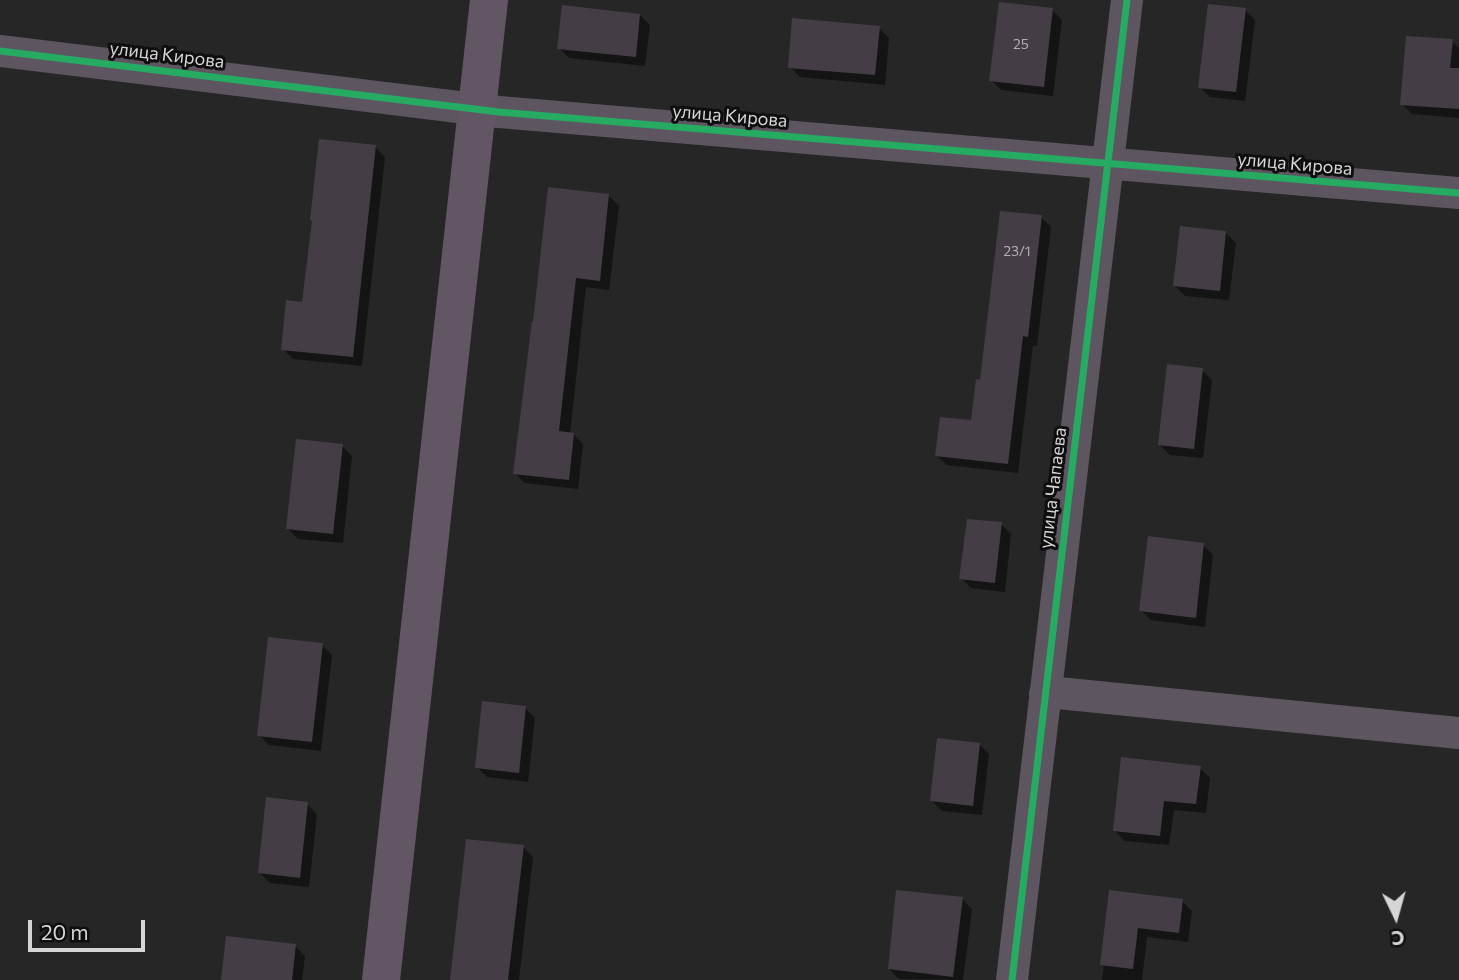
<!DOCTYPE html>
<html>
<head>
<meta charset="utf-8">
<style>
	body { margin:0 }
	#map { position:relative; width:1459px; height:980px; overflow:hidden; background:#262626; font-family:Commissioner,sans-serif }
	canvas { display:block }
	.north { position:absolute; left:1361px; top:882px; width:70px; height:70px; -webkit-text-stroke:5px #0f0e0f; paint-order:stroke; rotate:175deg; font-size:19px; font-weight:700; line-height:28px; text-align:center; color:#d7d5d7 }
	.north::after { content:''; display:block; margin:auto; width:24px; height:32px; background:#d7d5d7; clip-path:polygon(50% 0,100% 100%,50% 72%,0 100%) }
	.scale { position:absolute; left:28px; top:920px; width:117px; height:32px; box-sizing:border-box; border:4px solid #d7d5d7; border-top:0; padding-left:9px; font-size:21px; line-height:24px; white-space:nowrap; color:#d7d5d7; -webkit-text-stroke:5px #0f0e0f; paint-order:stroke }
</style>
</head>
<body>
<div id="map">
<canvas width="1459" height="980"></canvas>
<div class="north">С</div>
<div class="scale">20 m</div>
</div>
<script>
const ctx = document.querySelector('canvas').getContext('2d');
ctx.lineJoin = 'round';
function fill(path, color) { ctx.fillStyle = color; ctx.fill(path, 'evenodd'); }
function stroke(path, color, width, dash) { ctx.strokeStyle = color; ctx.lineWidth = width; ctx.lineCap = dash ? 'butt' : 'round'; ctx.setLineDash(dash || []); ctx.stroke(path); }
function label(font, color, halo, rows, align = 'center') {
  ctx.font = font + ' Commissioner,sans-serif'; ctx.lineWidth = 6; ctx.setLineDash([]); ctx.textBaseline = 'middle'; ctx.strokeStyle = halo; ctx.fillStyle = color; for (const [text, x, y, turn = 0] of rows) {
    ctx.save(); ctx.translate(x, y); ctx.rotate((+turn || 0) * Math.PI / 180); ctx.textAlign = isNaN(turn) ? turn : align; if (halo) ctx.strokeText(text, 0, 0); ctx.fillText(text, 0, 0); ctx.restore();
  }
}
fill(new Path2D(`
	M 1052,10 L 1062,20 L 1053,96 L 1001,90 L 991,80 Z
	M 1245,10 L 1255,20 L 1245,101 L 1210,97 L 1200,87 Z
	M 640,15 L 650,25 L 645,66 L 569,58 L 559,48 Z
	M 879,28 L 889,38 L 885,85 L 800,77 L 790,67 Z
	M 1452,41 L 1459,48 L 1459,118 L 1412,114 L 1402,104 Z
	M 375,147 L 385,157 L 362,366 L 293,359 L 283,349 L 304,304 L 314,222 Z
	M 609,196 L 619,206 L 609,290 L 586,287 L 570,434 L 573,434 L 583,444 L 578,489 L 525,483 L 515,473 L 533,323 Z
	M 1041,217 L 1051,227 L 1037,346 L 1033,345 L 1018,473 L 947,465 L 937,456 L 972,422 L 982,382 Z
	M 1226,233 L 1236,243 L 1229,300 L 1185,296 L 1175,286 Z
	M 1202,370 L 1212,380 L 1203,458 L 1170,455 L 1160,445 Z
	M 342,446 L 352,456 L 343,543 L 298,539 L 288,529 Z
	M 1001,524 L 1011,534 L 1005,592 L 971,588 L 961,578 Z
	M 1203,545 L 1213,555 L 1205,627 L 1151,620 L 1141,610 Z
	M 322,645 L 332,655 L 321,751 L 269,745 L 259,735 Z
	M 525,708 L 535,718 L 528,782 L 487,777 L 477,767 Z
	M 979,744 L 989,754 L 982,815 L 942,811 L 932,801 Z
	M 1200,768 L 1210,778 L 1206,813 L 1174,810 L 1169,845 L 1125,841 L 1115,831 Z
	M 307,804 L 317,814 L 309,887 L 270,883 L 260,873 Z
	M 523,847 L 533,857 L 519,980 L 452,980 Z
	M 1110,892 L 1182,901 L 1192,911 L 1188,942 L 1147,937 L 1142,980 L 1102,980 L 1104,966 L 1102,964 Z
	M 962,899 L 972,909 L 963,980 L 899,979 L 889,969 Z
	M 295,946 L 305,956 L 302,980 L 223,980 Z`), '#0007');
fill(new Path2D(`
	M 999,2 L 1053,8 L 1044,87 L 989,81 Z
	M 1208,4 L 1246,8 L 1236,92 L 1198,88 Z
	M 562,5 L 640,14 L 636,57 L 557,49 Z
	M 792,18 L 880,26 L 875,75 L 788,68 Z
	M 1406,36 L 1453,39 L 1450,68 L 1459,68 L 1459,109 L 1400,105 Z
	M 319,139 L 376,145 L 353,357 L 281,350 L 286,300 L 302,302 L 312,221 L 310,220 Z
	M 548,187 L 609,194 L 600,281 L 576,278 L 559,431 L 574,433 L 569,480 L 513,474 L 532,321 L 533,322 Z
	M 1000,211 L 1042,215 L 1028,337 L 1023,336 L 1008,464 L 935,456 L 940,417 L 971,420 L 976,379 L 980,380 Z
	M 1180,226 L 1226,231 L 1220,291 L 1173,286 Z
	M 1167,364 L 1203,368 L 1194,449 L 1158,445 Z
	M 296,439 L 343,444 L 333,534 L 286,529 Z
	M 967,519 L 1002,522 L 995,583 L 959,579 Z
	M 1148,536 L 1204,543 L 1196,618 L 1139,611 Z
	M 268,637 L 323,643 L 312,742 L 257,736 Z
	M 482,701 L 526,706 L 519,773 L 475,768 Z
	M 937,738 L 980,743 L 973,806 L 930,801 Z
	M 1121,757 L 1201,766 L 1196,804 L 1164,801 L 1160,836 L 1113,831 Z
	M 266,797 L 308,802 L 300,878 L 258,873 Z
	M 466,839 L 524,845 L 508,980 L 450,980 Z
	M 896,890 L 963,897 L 953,977 L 888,969 Z
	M 1109,890 L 1183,899 L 1179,933 L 1138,928 L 1133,969 L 1100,965 Z
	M 226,936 L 296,944 L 292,980 L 221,980 Z`), '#443d46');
stroke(new Path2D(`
	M 0,51 L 499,112 L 1459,193
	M 1045,694 L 1058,693 L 1459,733
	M 1012,980 L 1127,0`), '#5d555f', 32);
stroke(new Path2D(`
	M 381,980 L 489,0`), '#625664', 38);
stroke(new Path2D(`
	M 0,51 L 499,112 L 1459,193
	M 1012,980 L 1127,0`), '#26ab63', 7);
label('14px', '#b2afb3', null, [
	["25",1021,44],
	["23/1",1017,251]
]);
label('18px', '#d7d5d7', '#0f0e0f', [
	["улица Кирова",167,55,7],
	["улица Кирова",730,116,5],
	["улица Кирова",1295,164,5],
	["улица Чапаева",1053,488,-83]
]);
</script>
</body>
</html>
